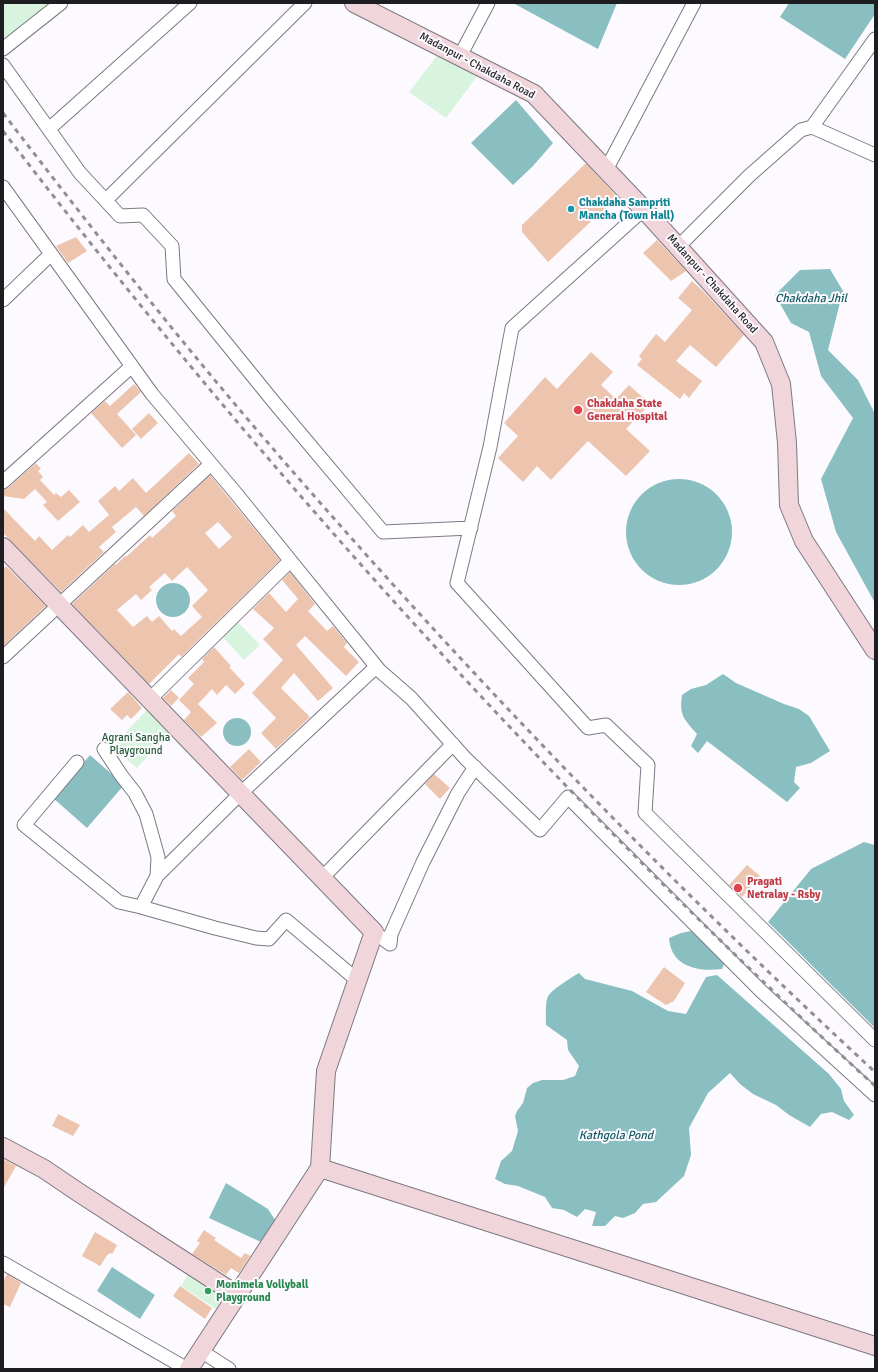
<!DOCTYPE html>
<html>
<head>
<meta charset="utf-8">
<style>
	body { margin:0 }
	#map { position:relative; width:878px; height:1372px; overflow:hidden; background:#fcfaff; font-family:Signika,sans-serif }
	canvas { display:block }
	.frame { position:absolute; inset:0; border:4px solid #1e1d21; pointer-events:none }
</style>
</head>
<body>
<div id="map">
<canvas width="878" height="1372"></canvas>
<div class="frame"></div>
</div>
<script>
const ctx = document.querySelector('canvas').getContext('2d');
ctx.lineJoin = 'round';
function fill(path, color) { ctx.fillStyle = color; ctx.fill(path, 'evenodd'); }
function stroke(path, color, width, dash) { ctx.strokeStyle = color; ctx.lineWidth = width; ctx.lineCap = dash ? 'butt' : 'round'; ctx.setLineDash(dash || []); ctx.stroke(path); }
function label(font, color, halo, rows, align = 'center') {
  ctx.font = font + ' Signika,sans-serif'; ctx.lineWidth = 4; ctx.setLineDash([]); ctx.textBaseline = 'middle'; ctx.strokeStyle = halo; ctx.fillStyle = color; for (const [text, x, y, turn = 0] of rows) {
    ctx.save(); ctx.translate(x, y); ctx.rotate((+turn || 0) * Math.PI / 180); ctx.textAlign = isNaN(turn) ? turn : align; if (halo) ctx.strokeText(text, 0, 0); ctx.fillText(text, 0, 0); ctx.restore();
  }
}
fill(new Path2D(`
	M 3,3 L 60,3 L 3,49 Z
	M 442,49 L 478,75 L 446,118 L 409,92 Z
	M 233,617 L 260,645 L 244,660 L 218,632 Z
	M 148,709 L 170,731 L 137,768 L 112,747 Z
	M 192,1268 L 234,1295 L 222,1313 L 181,1286 Z`), '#d8f4de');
fill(new Path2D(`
	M 513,3 L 617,3 L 598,49 Z
	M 789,3 L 875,3 L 875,14 L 845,59 L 780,17 Z
	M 516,100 L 553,143 L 533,166 L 513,185 L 471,143 Z
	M 830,269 L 843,291 L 828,350 L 858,380 L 875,414 L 875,603 L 836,532 L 821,479 L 853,418 L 821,376 L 809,332 L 791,323 L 775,295 L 800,270 Z
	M626 532a53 53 0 1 1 106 0a53 53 0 1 1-106 0Z
	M156 600a17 17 0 1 1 34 0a17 17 0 1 1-34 0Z
	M 723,674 L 736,683 L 784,704 L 799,709 L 809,716 L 830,751 L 811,763 L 796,767 L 794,782 L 800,788 L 787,802 L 707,741 L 698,753 L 691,746 L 697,734 C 684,719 679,716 682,695 L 691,689 L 706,685 Z
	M223 732a14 14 0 1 1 28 0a14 14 0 1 1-28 0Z
	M 90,755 L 124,785 L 87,828 L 53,798 Z
	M 864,842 L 875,845 L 875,1028 L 768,922 L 811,869 Z
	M 696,930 L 726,960 L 722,969 C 698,972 671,967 669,938 L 681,933 Z
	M 579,973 L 585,979 L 632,991 L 668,1011 L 686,1014 L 706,977 L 717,975 L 829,1074 L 841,1089 L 844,1101 L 854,1115 L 849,1120 L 832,1112 L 821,1114 L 810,1127 L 789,1115 L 776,1105 L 753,1094 L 740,1084 L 730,1073 L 708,1093 L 689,1128 L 691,1155 L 684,1176 L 656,1202 L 643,1204 L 635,1213 L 623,1218 L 615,1216 L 605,1226 L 592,1226 L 596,1212 L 585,1209 L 577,1217 L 564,1210 L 552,1208 L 545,1197 L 518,1186 L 505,1184 L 495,1179 L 501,1161 L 512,1151 L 518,1131 L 515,1116 L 517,1111 L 523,1103 L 527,1088 L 533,1083 L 542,1080 L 563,1080 L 575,1076 L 579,1066 L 568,1050 L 567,1040 L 546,1025 C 546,1018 545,1002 548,996 C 553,989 572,977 579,973 Z
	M 226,1183 L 268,1209 L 277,1223 L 263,1243 L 209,1218 Z
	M 112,1267 L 155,1295 L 140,1319 L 97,1291 Z`), '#8abfc2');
fill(new Path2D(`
	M 586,163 L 617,197 L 548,262 L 522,232 L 522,225 Z
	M 76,237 L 87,251 L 68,263 L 56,246 Z
	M 657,240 L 686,271 L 671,281 L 643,253 Z
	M 692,281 L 703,291 L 744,335 L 716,367 L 690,345 L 676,361 L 702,381 L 689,398 L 684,393 L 680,399 L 637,365 L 642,359 L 639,356 L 656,334 L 665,342 L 692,310 L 678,298 Z
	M 591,352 L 613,372 L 601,385 L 616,399 L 629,385 L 650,404 L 626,429 L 650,451 L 626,476 L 588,441 L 551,480 L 537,466 L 523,482 L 498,458 L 518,436 L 504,423 L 545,377 L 557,389 Z
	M 134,384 L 141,392 L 117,414 L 136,435 L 122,448 L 91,413 L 105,401 L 110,406 Z
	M 149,413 L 158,423 L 141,439 L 132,429 Z
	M 189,453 L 199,464 L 144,516 L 136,507 L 112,527 L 116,532 L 99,547 L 104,552 L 61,592 L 3,533 L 3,508 L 35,541 L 39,536 L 52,550 L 68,535 L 70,537 L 83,525 L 89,532 L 109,515 L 98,501 L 115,486 L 119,491 L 133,478 L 146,493 Z
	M 36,463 L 41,469 L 38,471 L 43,477 L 40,480 L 54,495 L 56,493 L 61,497 L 69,490 L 80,502 L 58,521 L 43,505 L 47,502 L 35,489 L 24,499 L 3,496 L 3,490 L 8,488 Z
	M 210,475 L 280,560 L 181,657 L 179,654 L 149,684 L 72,604 L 115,564 L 116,565 L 125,556 L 126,557 L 150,535 L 152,538 L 176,516 L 172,511 ZM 218,522 L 232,537 L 219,549 L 205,533 ZM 187,567 L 208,590 L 192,606 L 202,617 L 181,636 L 174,629 L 172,631 L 159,616 L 152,622 L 147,616 L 133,627 L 117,610 L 136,594 L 141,600 L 152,590 L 149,587 L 165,573 L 172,581 Z
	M 6,566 L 46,606 L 3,646 L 3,569 Z
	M 290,572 L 315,604 L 308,611 L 327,631 L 333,626 L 347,643 L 344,647 L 359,662 L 346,676 L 305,636 L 296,645 L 333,688 L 318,701 L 294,673 L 281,688 L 310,717 L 276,749 L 261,733 L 276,718 L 252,693 L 283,660 L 263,639 L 274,628 L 253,609 L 269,593 L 286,612 L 298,599 L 282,580 Z
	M 214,647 L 231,666 L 229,667 L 245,684 L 235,694 L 226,685 L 217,695 L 212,689 L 198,704 L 217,723 L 201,737 L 184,720 L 191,712 L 179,700 L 194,684 L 188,678 L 204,662 L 202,659 Z
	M 171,690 L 179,698 L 171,706 L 163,698 Z
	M 128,692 L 142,708 L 131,719 L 127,715 L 122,720 L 110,709 Z
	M 249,749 L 261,762 L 242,780 L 230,767 Z
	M 434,774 L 450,788 L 440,799 L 425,784 Z
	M 747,865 L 760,876 L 742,897 L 729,885 Z
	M 664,967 L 685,983 L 674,1001 L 666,1005 L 646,992 Z
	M 58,1114 L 80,1125 L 73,1136 L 52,1126 Z
	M 3,1159 L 16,1166 L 3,1189 Z
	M 204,1230 L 216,1238 L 214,1240 L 241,1258 L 245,1253 L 250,1256 L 239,1273 L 231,1268 L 226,1275 L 192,1254 L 200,1243 L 197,1241 Z
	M 95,1232 L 117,1245 L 113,1253 L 108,1254 L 100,1266 L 82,1256 Z
	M 7,1274 L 21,1283 L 10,1307 L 3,1304 L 3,1282 Z
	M 180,1286 L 212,1308 L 205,1319 L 173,1296 Z`), '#edc4ae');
const minor = new Path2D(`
	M 3,49 L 61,3
	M 460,56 L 488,3
	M 3,65 L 80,173 L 120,216 L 143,215 L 172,246 L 174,279 L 273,401 L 383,532 L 471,528
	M 812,127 L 875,39
	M 49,129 L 190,3
	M 606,170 L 694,3
	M 3,187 L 152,394 L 234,491 L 380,671 L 411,698 L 466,759 L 540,830 L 568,797 L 761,991 L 875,1095
	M 106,200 L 305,3
	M 644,209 L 512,328 L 490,447 L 457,583 L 588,728 L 606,725 L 648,765 L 645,813 L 875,1040
	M 678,247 L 750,175 L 801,130 L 812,127 L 875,155
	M 3,300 L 51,254
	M 3,482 L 132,366
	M 3,657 L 211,464
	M 150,699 L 290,561
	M 104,749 L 121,775 L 135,793 L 146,814 L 158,857 L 157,876 L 241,793 L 376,667
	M 77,762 L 24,825 L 119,902 L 141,907 L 215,928 L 256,938 L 269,939 L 286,920 L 357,980
	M 322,878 L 453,744
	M 141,907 L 157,876
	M 374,932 L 390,944 L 391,934 L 423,862 L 458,793 L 475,767
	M 3,1263 L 187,1369
	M 201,1351 L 229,1369`);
const secondary = new Path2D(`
	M 354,3 L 534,94 L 650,216 L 764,342 L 781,384 L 787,443 L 789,505 L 804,541 L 875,650
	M 3,547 L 374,932 L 326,1071 L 320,1168 L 189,1369
	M 3,1147 L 44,1169 L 78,1192 L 178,1257 L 237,1295
	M 320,1168 L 875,1346`);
stroke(minor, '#7d7883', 15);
stroke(secondary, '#7d7883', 20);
stroke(minor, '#fff', 13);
stroke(secondary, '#f0d5da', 18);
stroke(new Path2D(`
	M 3,113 C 85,220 168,326 256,429 C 450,655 656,870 875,1072
	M 3,131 C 266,474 556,795 875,1086`), '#918f94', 3, [5, 5]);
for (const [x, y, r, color] of [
	[571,209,4,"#0f9aa8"],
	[578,410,5,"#e0444e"],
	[738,888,5,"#e0444e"],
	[208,1291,4,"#2e9e5b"]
]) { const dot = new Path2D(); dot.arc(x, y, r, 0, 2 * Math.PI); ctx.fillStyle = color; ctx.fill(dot); stroke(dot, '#fcfaff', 1.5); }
label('11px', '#1e1d21', '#fcfaff', [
	["Madanpur - Chakdaha Road",477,66,28],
	["Madanpur - Chakdaha Road",712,284,48]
]);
label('bold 11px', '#0d838f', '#fcfaff', [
	["Chakdaha Sampriti",579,203],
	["Mancha (Town Hall)",579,216]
], 'left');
label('bold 11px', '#be3a42', '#fcfaff', [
	["Chakdaha State",587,404],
	["General Hospital",587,417],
	["Pragati",747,882],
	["Netralay - Rsby",747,895]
], 'left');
label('11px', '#235b36', '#fcfaff', [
	["Agrani Sangha",136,738],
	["Playground",136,751]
]);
label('bold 11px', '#27864d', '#fcfaff', [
	["Monimela Vollyball",216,1285],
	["Playground",216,1298]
], 'left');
label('italic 12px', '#115b60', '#fcfaff', [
	["Chakdaha Jhil",811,299],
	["Kathgola Pond",616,1136]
]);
</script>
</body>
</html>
